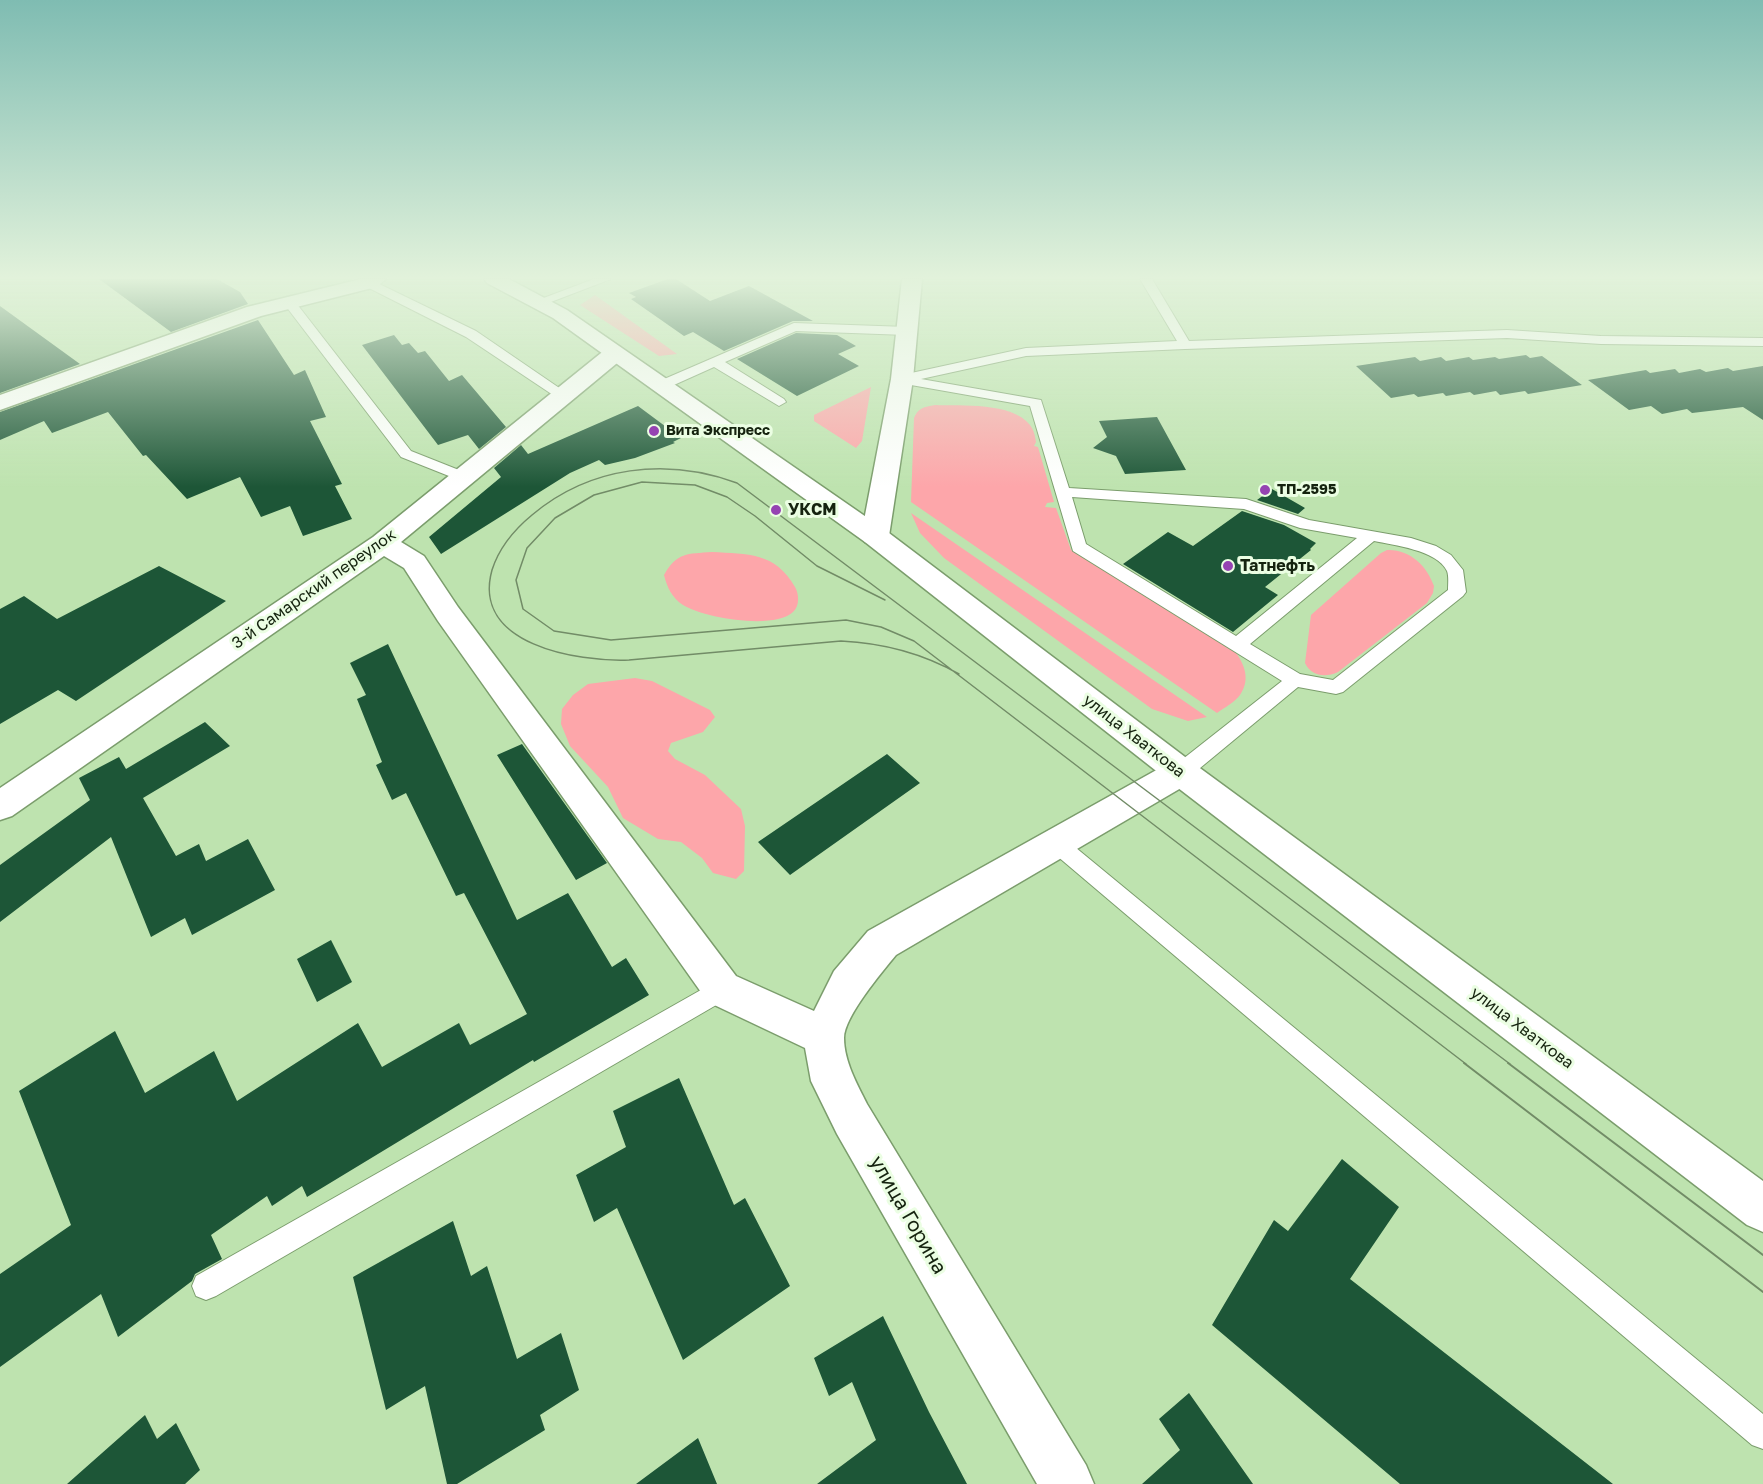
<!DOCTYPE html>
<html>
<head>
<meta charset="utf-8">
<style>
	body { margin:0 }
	canvas { display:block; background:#bee3af }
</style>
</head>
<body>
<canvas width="1763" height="1484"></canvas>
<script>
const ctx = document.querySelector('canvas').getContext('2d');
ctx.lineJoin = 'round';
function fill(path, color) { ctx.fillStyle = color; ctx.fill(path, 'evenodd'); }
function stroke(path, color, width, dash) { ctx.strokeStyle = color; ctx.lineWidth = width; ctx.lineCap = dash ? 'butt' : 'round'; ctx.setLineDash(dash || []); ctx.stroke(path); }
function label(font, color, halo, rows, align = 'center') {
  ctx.font = font + ' "Golos Text",sans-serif'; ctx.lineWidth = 6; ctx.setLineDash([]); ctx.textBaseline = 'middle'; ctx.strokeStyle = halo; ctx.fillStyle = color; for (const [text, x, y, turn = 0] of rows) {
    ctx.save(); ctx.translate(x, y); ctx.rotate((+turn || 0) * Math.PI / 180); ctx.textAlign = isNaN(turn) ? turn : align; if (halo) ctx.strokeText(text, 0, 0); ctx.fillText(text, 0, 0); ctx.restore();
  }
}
fill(new Path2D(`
	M 595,295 L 677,354 L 659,356 L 580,305 Z
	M 871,387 L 862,441 L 856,448 L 814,421 L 814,415 Z
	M 935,405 C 961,406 1012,402 1030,425 C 1034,430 1035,436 1036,442 L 1034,446 L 1038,447 L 1054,502 L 1047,503 L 1045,507 L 1056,508 L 1071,550 L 1231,647 C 1243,660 1252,678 1240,695 C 1235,702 1224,708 1217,713 L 911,502 L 914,418 C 918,408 924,407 935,405 Z
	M 911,513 L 1207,717 L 1188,721 L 1152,709 L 944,558 L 920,533 Z
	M 1387,550 C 1410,549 1427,566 1434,586 L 1433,593 L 1427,603 L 1338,672 C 1325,678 1311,676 1305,663 L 1311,615 L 1381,553 Z
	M 712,552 C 748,554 775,552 795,587 C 799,594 800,606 793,612 C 774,630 704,618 683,605 C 672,598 667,587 664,575 C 677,552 687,554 712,552 Z
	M 635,678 L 652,681 L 710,710 L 715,717 L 703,732 L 671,743 L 668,751 L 675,759 L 705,775 L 741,809 L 745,826 L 744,871 L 736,879 L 713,873 L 702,858 L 681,842 L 658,839 L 623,818 L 608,787 L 570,746 L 561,724 L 562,709 L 573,695 L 588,684 Z`), '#fda6aa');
fill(new Path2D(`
	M 99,279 L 217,279 L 240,292 L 248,304 L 171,332 Z
	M 668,279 L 676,279 L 710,301 L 749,286 L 813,321 L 793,321 L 724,351 L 693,332 L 684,336 L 631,299 L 636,297 L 629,293 Z
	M 0,306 L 80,364 L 0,393 Z
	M 258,320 L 294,375 L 305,370 L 326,417 L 310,421 L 342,484 L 335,486 L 352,519 L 303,536 L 290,506 L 261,517 L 240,477 L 187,499 L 146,455 L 143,456 L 108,412 L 52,433 L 44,421 L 0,440 L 0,412 Z
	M 796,333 L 837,335 L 856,346 L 838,354 L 859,366 L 797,396 L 737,359 Z
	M 394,335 L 402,345 L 409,343 L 418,353 L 425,351 L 449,381 L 462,375 L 506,427 L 479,449 L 468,435 L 438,445 L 362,345 Z
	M 1526,355 L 1530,358 L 1542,356 L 1582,385 L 1528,394 L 1525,391 L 1500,395 L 1496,391 L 1474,395 L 1470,392 L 1446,396 L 1443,393 L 1418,397 L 1414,394 L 1391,398 L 1356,366 L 1415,357 L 1420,361 L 1441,357 L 1446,361 L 1469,357 L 1473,360 L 1495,357 L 1499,359 Z
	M 1763,366 L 1763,420 L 1743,407 L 1692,413 L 1687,409 L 1662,414 L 1651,406 L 1629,410 L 1588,380 L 1646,370 L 1650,373 L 1675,369 L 1679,373 L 1700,369 L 1706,372 L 1728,368 L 1733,371 Z
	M 638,406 L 681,438 L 673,442 L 675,443 L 635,458 L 605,465 L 599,460 L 570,473 L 441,554 L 429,537 L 501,477 L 494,468 L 521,445 L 528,454 Z
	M 1157,417 L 1186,470 L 1125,474 L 1116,456 L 1093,448 L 1107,437 L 1099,421 Z
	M 1272,489 L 1305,508 L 1298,514 L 1257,500 Z
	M 1242,511 L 1284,525 L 1316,543 L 1310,549 L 1311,550 L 1265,587 L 1278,595 L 1233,632 L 1123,564 L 1168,532 L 1193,546 Z
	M 159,566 L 226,601 L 76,701 L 58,690 L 0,724 L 0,609 L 24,596 L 57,619 Z
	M 388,644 L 517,920 L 568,893 L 612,967 L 626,958 L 649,995 L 534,1062 L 533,1060 L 307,1197 L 302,1186 L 272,1206 L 267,1196 L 211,1235 L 222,1259 L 195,1274 L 192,1281 L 118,1337 L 101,1294 L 0,1367 L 0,1274 L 71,1225 L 19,1091 L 115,1031 L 145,1093 L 214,1051 L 237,1101 L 358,1023 L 382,1067 L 459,1023 L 470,1045 L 527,1014 L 464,893 L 456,896 L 406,793 L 392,800 L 376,765 L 382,762 L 357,699 L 366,695 L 350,663 Z
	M 205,722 L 230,746 L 143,798 L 176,856 L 199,844 L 206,861 L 248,839 L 275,890 L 192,935 L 185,918 L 151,937 L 111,837 L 0,922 L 0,865 L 90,800 L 79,778 L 119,757 L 126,769 Z
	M 522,744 L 607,863 L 576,880 L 497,755 Z
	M 887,754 L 920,783 L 790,875 L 758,842 Z
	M 331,940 L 352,982 L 317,1002 L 297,959 Z
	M 679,1078 L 734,1205 L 745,1198 L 790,1286 L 683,1360 L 617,1208 L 594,1222 L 576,1175 L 626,1147 L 613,1111 Z
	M 1342,1159 L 1399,1207 L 1350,1279 L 1613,1484 L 1400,1484 L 1212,1325 L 1274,1220 L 1288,1231 Z
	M 453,1221 L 471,1276 L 487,1266 L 517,1359 L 561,1333 L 579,1390 L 540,1415 L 545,1430 L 457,1484 L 447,1484 L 425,1386 L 386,1410 L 353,1277 Z
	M 883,1316 L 929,1412 L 967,1484 L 817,1484 L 876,1440 L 852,1382 L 829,1396 L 814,1358 Z
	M 1189,1393 L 1253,1484 L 1142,1484 L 1180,1450 L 1159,1419 Z
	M 145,1415 L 157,1439 L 176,1423 L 200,1470 L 185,1484 L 67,1484 Z
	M 698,1438 L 717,1484 L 636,1484 Z`), '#1d5637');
const lane = new Path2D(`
	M 369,279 L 476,331 L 571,396 L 569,399 L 559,399 L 466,337 L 365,286 L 365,280 Z
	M 594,279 L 611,279 L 543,305 L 539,306 L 533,302 Z
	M 1140,279 L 1152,279 L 1189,341 L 1507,330 L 1601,336 L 1763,338 L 1763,346 L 1601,344 L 1507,338 L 1185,349 L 1026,356 L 921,379 L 1041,400 L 1069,488 L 1246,499 L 1309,520 L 1411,538 L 1436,546 L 1451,555 L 1463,570 L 1466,592 L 1463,596 L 1343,692 L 1336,694 L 1298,687 L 1188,778 L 1181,780 L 1174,778 L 1171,772 L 1174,766 L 1282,681 L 1073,551 L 1030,406 L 911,385 L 897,382 L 895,379 L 902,375 L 1026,348 L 1177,341 ZM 1072,497 L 1244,509 L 1300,528 L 1357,538 L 1236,636 L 1086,544 ZM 1374,541 C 1393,545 1437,550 1447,571 C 1449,576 1448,585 1448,590 L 1333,680 L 1300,674 L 1250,644 Z
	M 289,298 L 293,299 L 411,451 L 469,474 L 472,477 L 469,480 L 459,480 L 401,457 L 285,305 L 283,302 Z
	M 794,323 L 907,327 L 913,331 L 907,335 L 796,331 L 725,362 L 784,399 L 786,402 L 779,406 L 714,367 L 665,389 L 660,390 L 653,386 L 655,383 Z
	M 1057,835 L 1064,838 L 1763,1414 L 1763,1449 L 1752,1445 L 1050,850 L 1046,844 L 1050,838 Z
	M 722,978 L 730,981 L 734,989 L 730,997 L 216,1296 L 206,1300 L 196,1296 L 192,1286 L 196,1276 Z`);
const street = new Path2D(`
	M 361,279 L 386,279 L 376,287 L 261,316 L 0,410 L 0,395 L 247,307 Z
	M 902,279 L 922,279 L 913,379 L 889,536 L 885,542 L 875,545 L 865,542 L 861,536 L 891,379 Z
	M 614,347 L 622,349 L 625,354 L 622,359 L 401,542 L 424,556 L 458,607 L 736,976 L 814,1011 L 834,971 L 868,931 L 1169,763 L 1181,759 L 1193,763 L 1198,772 L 1193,781 L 896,955 C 882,972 844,1017 844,1038 C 844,1061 857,1084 867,1104 L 1086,1465 L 1094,1484 L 1037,1484 L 837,1134 L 811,1081 L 805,1048 L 708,1002 L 438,621 L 404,568 L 384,556 L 12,816 L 0,820 L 0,788 L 373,537 L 606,349 Z`);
const secondary = new Path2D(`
	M 484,279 L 509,279 L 567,310 L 885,530 L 1193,763 L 1763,1181 L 1763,1232 L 1747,1225 L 1169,781 L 865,542 L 553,318 L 487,283 Z`);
stroke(lane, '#7b9d6c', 2);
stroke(street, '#7b9d6c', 3);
stroke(secondary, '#7b9d6c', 3);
fill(lane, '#fff');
fill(street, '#fff');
fill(secondary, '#fff');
stroke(new Path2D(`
	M 885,600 L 817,566 L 755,516 L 727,497 L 695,485 L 642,482 L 594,495 L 555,518 L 527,548 L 516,580 L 523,609 L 554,631 L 611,640 L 846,620 L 881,627 L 914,641 L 1466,1064
	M 959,674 C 922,653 884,643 841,641 L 629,660 C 578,662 471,645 492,570 C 499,548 515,529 532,515 C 590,466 667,457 737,483 L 1510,1064`), '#728c67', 1.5);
stroke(new Path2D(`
	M 1464,1063 L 1763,1292
	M 1508,1063 L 1763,1255`), '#728c67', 2);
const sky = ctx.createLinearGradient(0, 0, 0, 487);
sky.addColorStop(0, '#7fbcb2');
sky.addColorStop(0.57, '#e2f2db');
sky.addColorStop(1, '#e2f2db00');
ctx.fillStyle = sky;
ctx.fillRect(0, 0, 1763, 487);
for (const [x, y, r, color] of [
	[654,431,6,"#9543b2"],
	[1265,490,6,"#9543b2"],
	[776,510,6,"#9543b2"],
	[1228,566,6,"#9543b2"]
]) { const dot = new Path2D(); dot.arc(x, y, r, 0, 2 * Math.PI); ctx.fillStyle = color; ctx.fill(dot); stroke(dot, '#ebfee3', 2); }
label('bold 14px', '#15230f', '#ebfee3', [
	["Вита Экспресс",666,431],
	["ТП-2595",1277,490]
], 'left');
label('bold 16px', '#15230f', '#ebfee3', [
	["УКСМ",788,510],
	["Татнефть",1240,566]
], 'left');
label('16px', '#15230f', '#ebfee3', [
	["3-й Самарский переулок",314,589,-35],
	["улица Хваткова",1134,736,38],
	["улица Хваткова",1522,1028,37]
]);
label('20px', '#15230f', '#ebfee3', [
	["улица Горина",908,1215,60]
]);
</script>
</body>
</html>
